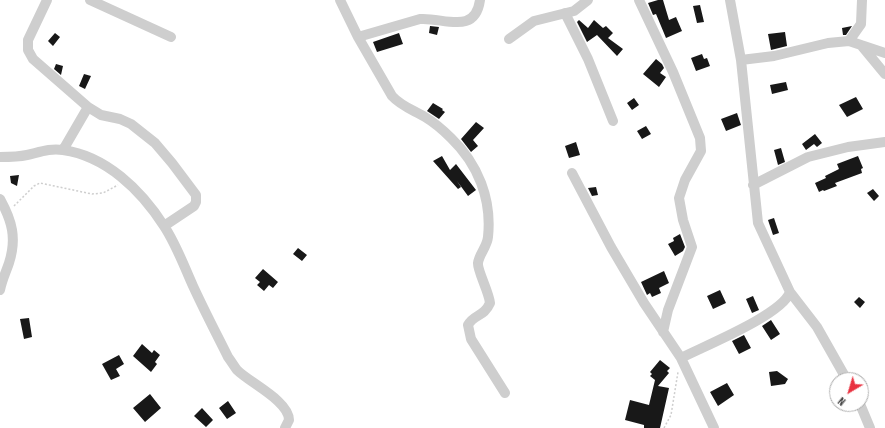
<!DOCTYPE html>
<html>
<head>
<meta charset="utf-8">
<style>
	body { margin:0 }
	#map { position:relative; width:885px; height:428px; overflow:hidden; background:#fff; font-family:"Sofia Sans Condensed",sans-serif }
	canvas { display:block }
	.north { position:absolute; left:829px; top:372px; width:40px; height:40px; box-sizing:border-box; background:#fff; border:1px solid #adadad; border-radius:50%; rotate:218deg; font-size:11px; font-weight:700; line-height:16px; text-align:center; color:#313131 }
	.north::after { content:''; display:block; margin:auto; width:14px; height:18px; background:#e93241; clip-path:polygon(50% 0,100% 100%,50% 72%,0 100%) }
</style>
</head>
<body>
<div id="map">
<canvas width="885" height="428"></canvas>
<div class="north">N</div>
</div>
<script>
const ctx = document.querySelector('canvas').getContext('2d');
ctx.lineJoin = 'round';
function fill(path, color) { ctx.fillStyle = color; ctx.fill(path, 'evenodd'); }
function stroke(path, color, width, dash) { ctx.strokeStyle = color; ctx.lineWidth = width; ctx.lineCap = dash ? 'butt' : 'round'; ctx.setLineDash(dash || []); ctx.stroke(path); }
fill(new Path2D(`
	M 658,0 L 663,0 L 669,20 L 676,17 L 682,31 L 666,38 L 656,14 L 653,15 L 648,3 Z
	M 700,5 L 704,22 L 697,23 L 693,6 Z
	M 579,20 L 588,28 L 594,20 L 603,28 L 606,26 L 613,33 L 608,38 L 623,49 L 617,56 L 597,35 L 587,42 L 577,22 Z
	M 430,26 L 439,27 L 437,35 L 429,33 Z
	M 852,26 L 846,35 L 843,35 L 842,28 Z
	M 785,32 L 787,46 L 771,50 L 768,34 Z
	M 55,33 L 60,37 L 53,46 L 48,41 Z
	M 399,33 L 403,44 L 377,52 L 373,42 Z
	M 702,54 L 704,59 L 707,58 L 710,66 L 696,71 L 691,58 Z
	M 656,59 L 662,64 L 664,68 L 660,73 L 666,77 L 659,87 L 643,74 Z
	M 56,64 L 63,66 L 61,75 L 54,69 Z
	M 84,74 L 91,76 L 85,89 L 79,86 Z
	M 786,82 L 788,90 L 772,94 L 770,85 Z
	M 856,97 L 863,109 L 847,117 L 839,105 Z
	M 634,98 L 639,105 L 632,110 L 627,103 Z
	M 433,103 L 443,109 L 442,110 L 445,112 L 439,119 L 427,111 Z
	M 737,113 L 741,125 L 726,131 L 721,119 Z
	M 476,122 L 484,128 L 473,140 L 478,146 L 471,152 L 461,139 Z
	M 646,126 L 651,134 L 642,139 L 637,131 Z
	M 815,134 L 822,143 L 817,147 L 814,144 L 806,150 L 802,144 Z
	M 576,142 L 580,155 L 569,158 L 565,146 Z
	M 781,148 L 785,162 L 778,165 L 774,150 Z
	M 442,156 L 450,170 L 456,164 L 476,190 L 468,196 L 457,181 L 461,187 L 458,189 L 433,161 Z
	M 858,156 L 863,168 L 861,169 L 862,173 L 835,183 L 837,186 L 824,191 L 823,190 L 819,192 L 815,183 L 826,178 L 825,176 L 839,169 L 837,164 Z
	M 19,175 L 17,186 L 11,183 L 10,176 Z
	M 596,187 L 598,195 L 592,196 L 588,188 Z
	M 873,189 L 879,196 L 874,201 L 867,193 Z
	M 774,218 L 779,233 L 773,235 L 768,220 Z
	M 680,234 L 685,247 L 683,251 L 675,256 L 668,244 L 674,241 L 673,238 Z
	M 298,248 L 307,255 L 302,261 L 293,254 Z
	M 263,269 L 278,282 L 273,288 L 269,285 L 264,291 L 257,285 L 260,282 L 255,278 Z
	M 664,271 L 669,283 L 659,288 L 661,293 L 652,297 L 650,293 L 647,295 L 641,282 Z
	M 720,290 L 726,303 L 713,309 L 707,296 Z
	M 753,296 L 759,310 L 752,313 L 746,299 Z
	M 859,297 L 865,302 L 860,308 L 854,302 Z
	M 29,318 L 32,337 L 24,339 L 20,319 Z
	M 771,320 L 780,334 L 771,340 L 762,326 Z
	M 744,335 L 751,348 L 739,354 L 732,341 Z
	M 142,344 L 152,353 L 154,350 L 160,355 L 155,362 L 157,364 L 151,372 L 133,356 Z
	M 119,355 L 124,364 L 116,369 L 120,376 L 111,380 L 102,364 Z
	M 660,360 L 670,368 L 667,371 L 669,373 L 658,386 L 669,388 L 660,428 L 644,428 L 644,425 L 625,420 L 630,400 L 649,405 L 655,380 L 650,376 L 652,374 L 650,372 Z
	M 777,371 L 788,379 L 785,384 L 771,386 L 769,372 Z
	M 727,383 L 734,395 L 718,406 L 710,392 Z
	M 150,394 L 161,408 L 145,422 L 133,408 Z
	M 228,401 L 236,413 L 227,419 L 219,408 Z
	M 202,408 L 213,420 L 206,427 L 194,416 Z`), '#181818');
stroke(new Path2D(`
	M 14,206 L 34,186 L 40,183 L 92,194 L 103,193 L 118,185
	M 664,428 L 671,415 L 678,372`), '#cecece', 1.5, [2, 2]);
stroke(new Path2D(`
	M 47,0 L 28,40 L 28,50 L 33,59 L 88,107 L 101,115 L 120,119 L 131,124 L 155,143 L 172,163 L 196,195 L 196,202 L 194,206 L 164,226
	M 90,0 L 171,37
	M 340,0 L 358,37 L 392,96 C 401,106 413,110 425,117 C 435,123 443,130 451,138 C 478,164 492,199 488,237 C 487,247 479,254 478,263 C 477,270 489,292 490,303 C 484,317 474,314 468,325 L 471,339 L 505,393
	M 639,0 L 673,72 L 700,138 L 701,151 L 685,180 L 679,198 L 683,220 L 692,247 L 668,310 L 663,332
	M 565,13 L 588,59 L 613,121
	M 358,37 L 420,19 C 443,17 475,36 480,0
	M 509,39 L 534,21 L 574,11 L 588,0
	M 849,41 L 861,24 L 862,0
	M 861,45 L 885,74
	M 741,60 L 774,56 L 828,43 L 849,41 L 885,53
	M 63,150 L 88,107
	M 0,157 C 9,157 18,157 27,155 C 40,152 50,148 63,150 C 106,156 141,190 164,226 C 176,244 184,266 193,286 C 204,310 216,333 228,357 C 231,361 234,366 237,370 C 250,383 289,401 289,420 L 285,428
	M 572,173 L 611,247 L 644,303 L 681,358 L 714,428
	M 753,185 L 808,157 L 848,147 L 885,142
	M 0,199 C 12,221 17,238 9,263 C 6,272 2,280 0,290
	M 790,292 L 817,327 L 847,380
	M 681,358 C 704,346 782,315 790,292 L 758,223 L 741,60 L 730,0
	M 860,404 L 870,428`), '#cecece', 10);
</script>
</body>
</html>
